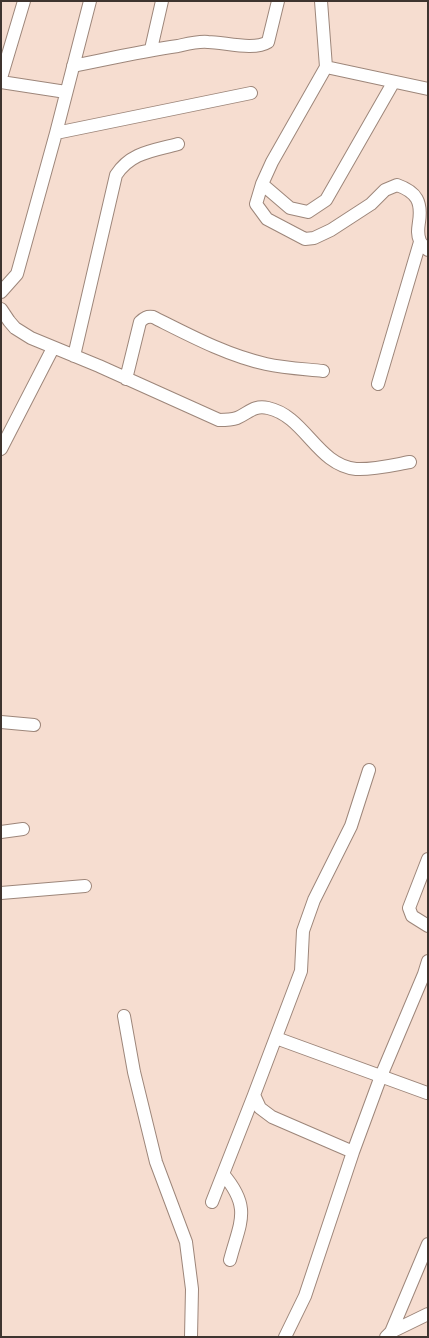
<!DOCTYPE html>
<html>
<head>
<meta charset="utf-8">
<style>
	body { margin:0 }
	#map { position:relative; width:429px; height:1338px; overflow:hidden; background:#f6ddd0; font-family:Lato,sans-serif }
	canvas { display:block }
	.frame { position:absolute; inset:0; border:2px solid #3e342f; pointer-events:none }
</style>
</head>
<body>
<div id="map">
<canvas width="429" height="1338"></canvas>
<div class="frame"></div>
</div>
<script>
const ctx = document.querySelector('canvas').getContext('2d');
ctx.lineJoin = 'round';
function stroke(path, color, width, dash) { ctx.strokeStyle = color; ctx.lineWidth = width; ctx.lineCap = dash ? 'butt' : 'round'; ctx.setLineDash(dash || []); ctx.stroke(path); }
const street = new Path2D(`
	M 321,1 L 326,67 L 272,162 L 262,184 L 256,204 L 267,219 L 305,239 L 314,238 L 331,230 L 371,204 L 385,190 L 397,185 C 417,192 422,202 419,222 C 418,229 417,234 420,241 C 421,244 425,247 428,250
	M 151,49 L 162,1
	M 73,66 C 108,59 142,51 178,46 C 187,44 198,41 208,42 C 224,42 254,51 268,42 L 278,1
	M 326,67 L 428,89
	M 1,78 L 24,1
	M 1,82 L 66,92
	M 56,133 L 251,93
	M 262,184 L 290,208 L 308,212 L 326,200 L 393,83
	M 1,292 L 17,274 L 56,133 L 90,1
	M 1,309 L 9,321 L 15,328 L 31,338 L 99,366 L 219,420 C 225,420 231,420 237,418 C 249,413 253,405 268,408 C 305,416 317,465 356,469 C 373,470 393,465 410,462
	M 74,356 L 116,175 C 131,152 153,151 178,144
	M 126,379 L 140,322 C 144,318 147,316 153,317 C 189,335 226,355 266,364 C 284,368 304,369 323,371
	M 378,384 L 420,242
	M 1,449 L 53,348
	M 1,722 L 34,725
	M 1,832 L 23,829
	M 428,859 L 409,908 L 412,916 L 428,926
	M 1,893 L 85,886
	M 124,1016 L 134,1072 L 156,1162 L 186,1242 L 192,1289 L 191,1337
	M 276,1038 L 427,1093
	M 353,1152 L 272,1117 L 260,1108 L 254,1095 L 301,971 L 303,931 L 314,900 L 351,826 L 369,770
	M 223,1174 C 252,1208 240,1222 230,1260
	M 212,1202 L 254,1095
	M 391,1332 L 428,1314
	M 285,1337 L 305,1296 L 353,1152 L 381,1076 L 424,974 L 428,961
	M 386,1337 L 391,1332 L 428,1244`);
stroke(street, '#9d867a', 14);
stroke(street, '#fff', 12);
</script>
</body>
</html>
